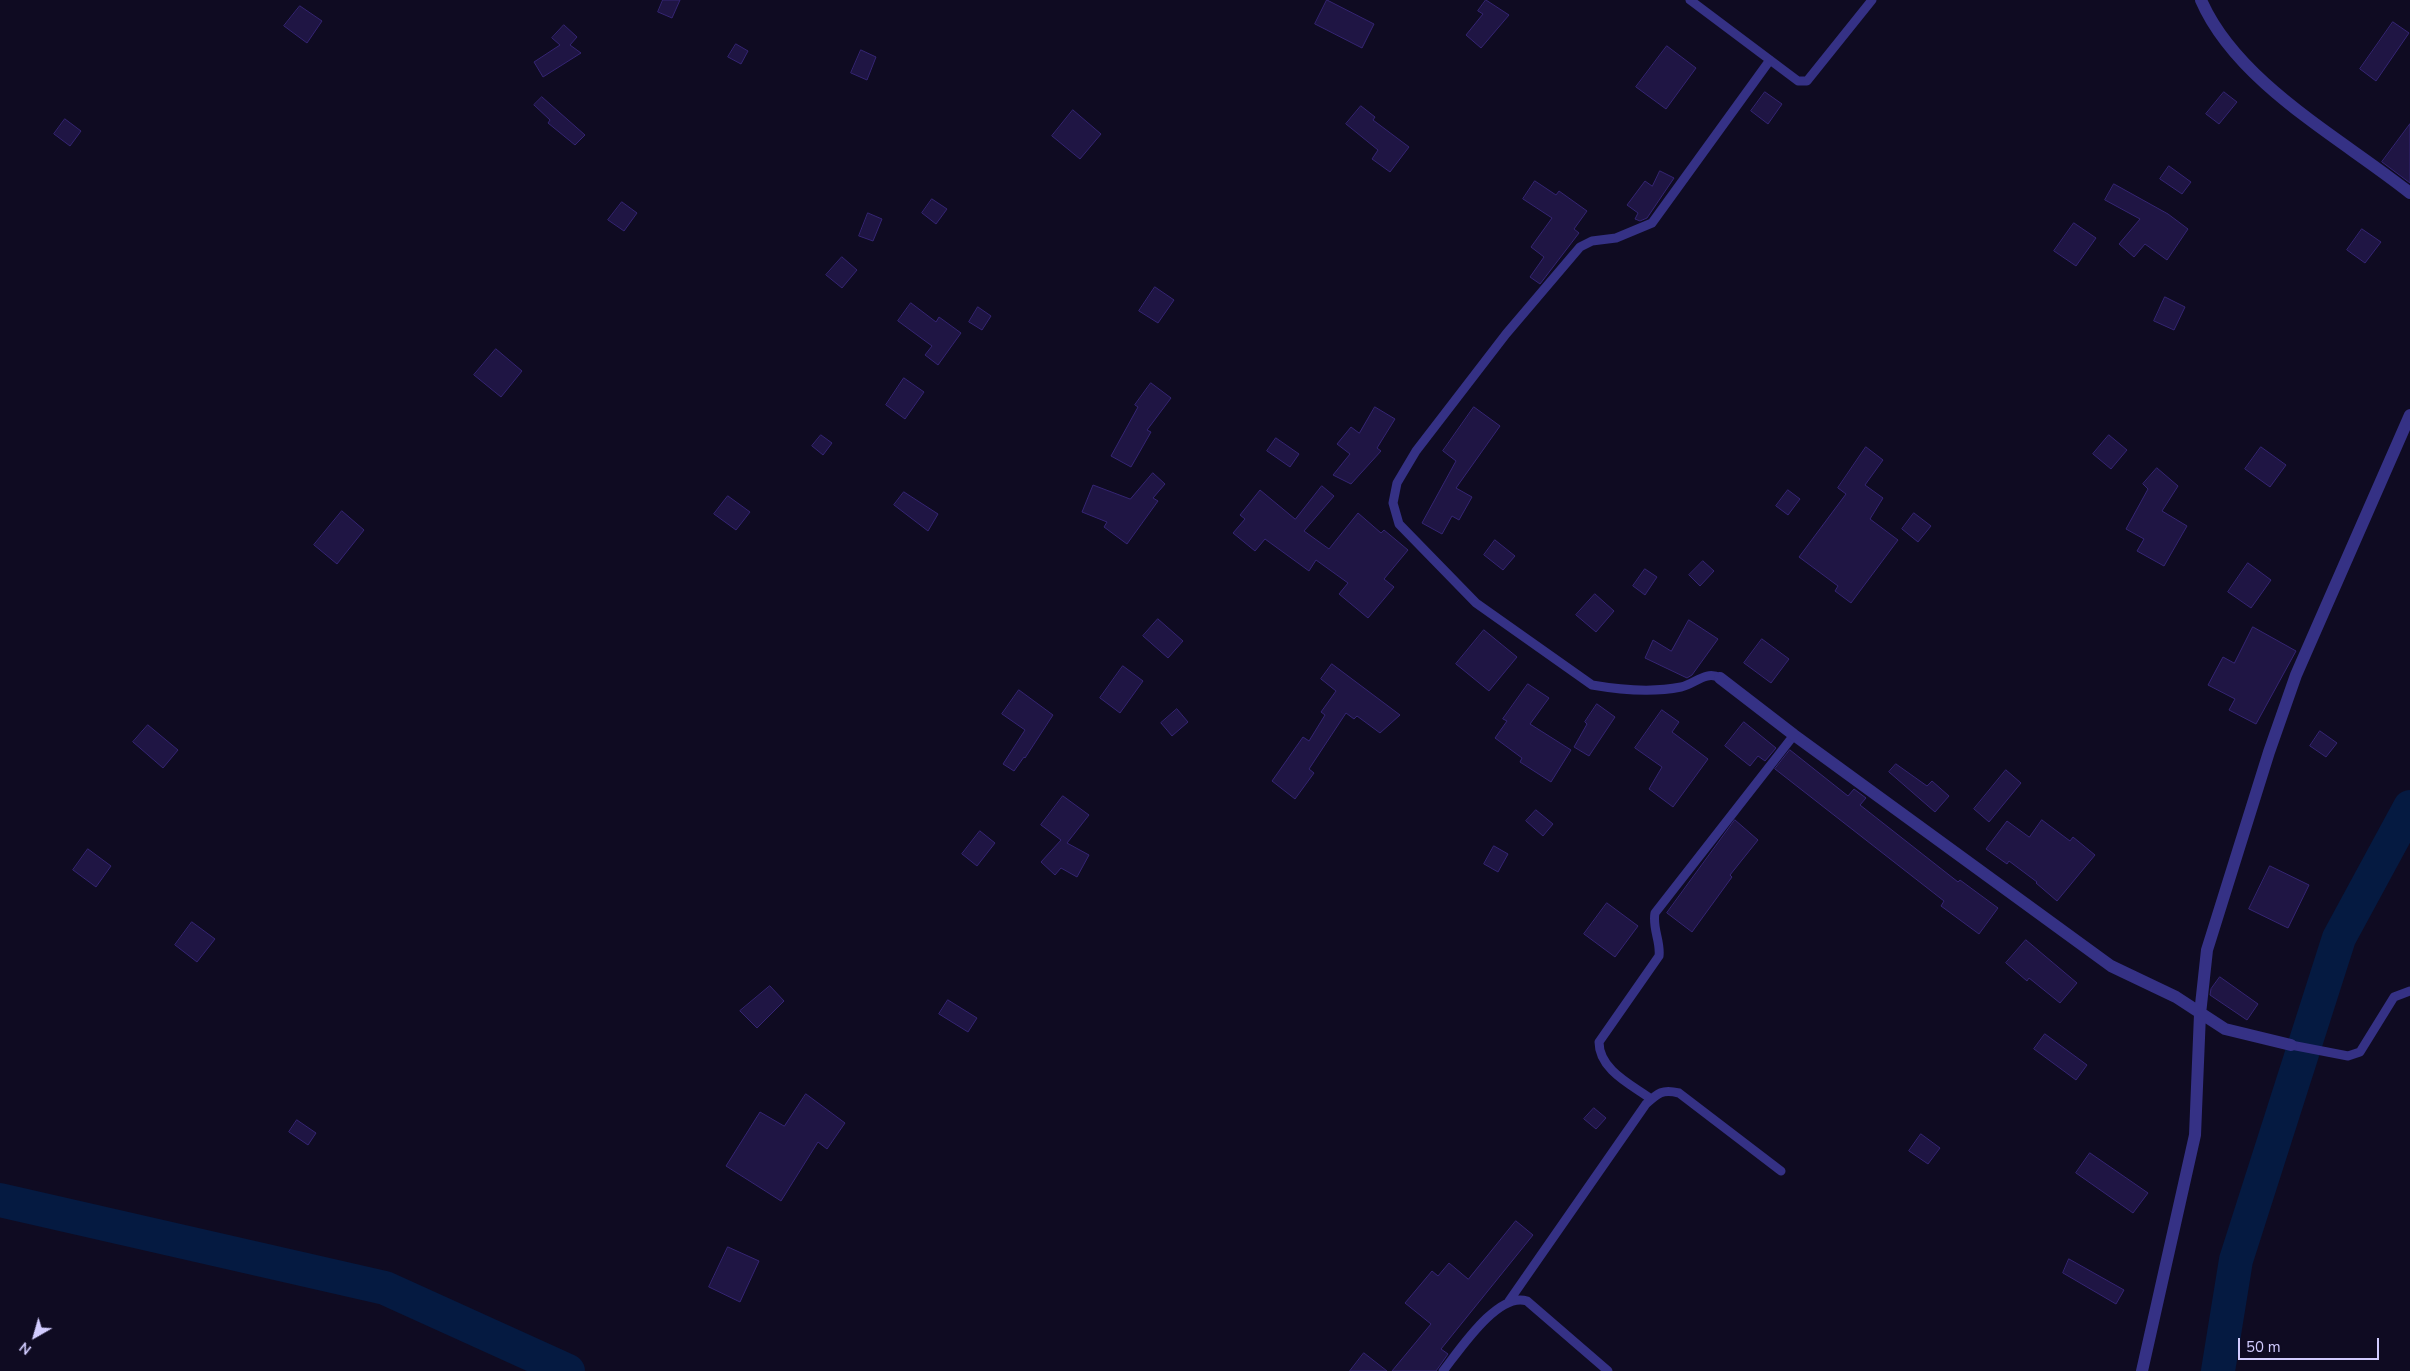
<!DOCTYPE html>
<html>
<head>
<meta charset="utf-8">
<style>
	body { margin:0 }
	#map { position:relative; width:2410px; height:1371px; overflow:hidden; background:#0f0b22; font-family:"Nunito Sans",sans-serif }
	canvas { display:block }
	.north { position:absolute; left:10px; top:1311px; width:50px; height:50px; -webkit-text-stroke:4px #0f0b22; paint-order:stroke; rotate:218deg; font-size:14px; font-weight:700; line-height:20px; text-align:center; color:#d2ccff }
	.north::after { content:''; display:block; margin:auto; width:18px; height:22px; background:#d2ccff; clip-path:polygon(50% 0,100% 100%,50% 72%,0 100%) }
	.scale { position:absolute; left:2238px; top:1338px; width:141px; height:22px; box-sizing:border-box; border:2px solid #d2ccff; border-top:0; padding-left:6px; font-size:15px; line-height:18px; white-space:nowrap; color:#d2ccff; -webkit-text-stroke:4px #0f0b22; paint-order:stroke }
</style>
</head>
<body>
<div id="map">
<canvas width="2410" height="1371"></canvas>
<div class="north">N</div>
<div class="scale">50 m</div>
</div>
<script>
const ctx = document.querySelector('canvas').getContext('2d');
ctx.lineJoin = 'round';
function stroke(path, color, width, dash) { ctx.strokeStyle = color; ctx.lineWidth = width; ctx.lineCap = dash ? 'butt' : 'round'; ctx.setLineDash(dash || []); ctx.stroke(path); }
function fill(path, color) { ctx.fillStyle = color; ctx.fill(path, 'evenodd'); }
stroke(new Path2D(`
	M 0,1200 L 385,1288 L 568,1371
	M 2218,1371 L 2236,1260 L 2339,938 L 2410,807`), '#051a41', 34);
const building = new Path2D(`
	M 663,0 L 680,0 L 672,18 L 658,12 Z
	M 1327,0 L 1374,24 L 1362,48 L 1315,24 Z
	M 1486,0 L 1509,15 L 1481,48 L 1466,35 L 1483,14 L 1478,11 Z
	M 300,6 L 322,21 L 307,43 L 284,26 Z
	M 2393,22 L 2409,33 L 2376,81 L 2360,69 Z
	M 564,25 L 577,37 L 570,45 L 581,53 L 543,77 L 534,62 L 560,45 L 552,38 Z
	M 736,44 L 748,51 L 741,64 L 728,57 Z
	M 1667,46 L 1696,68 L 1666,109 L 1636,87 Z
	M 861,50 L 876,57 L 867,80 L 851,73 Z
	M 1765,92 L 1782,104 L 1768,124 L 1751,111 Z
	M 2224,92 L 2237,102 L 2219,124 L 2206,114 Z
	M 542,97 L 585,135 L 575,145 L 548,123 L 550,120 L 534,105 Z
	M 1361,106 L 1375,117 L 1373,120 L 1409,147 L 1390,172 L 1372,159 L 1378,150 L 1346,124 Z
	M 1073,110 L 1101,134 L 1080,159 L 1052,136 Z
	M 65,119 L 81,131 L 70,146 L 54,134 Z
	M 2410,124 L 2410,183 L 2382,162 Z
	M 2169,166 L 2191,182 L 2182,194 L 2160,179 Z
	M 1660,171 L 1674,178 L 1647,218 L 1640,221 L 1635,219 L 1638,213 L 1627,205 L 1645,181 L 1652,186 Z
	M 1535,181 L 1556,195 L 1559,191 L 1587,211 L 1574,229 L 1579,233 L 1540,284 L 1530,277 L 1544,257 L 1531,247 L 1552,218 L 1523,199 Z
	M 2114,184 L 2168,214 L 2188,229 L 2167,260 L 2145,244 L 2134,257 L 2119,244 L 2140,219 L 2105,200 Z
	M 932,199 L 947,209 L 936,224 L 922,213 Z
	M 622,202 L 637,213 L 624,231 L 608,220 Z
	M 868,213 L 882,219 L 873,241 L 859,236 Z
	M 2074,223 L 2096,238 L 2076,266 L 2054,251 Z
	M 2362,229 L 2381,242 L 2365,263 L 2347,250 Z
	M 842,257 L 857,270 L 842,288 L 826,275 Z
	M 1155,287 L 1174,300 L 1158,323 L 1139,311 Z
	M 2165,297 L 2185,307 L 2174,330 L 2154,321 Z
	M 911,303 L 936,322 L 939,317 L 961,333 L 938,365 L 925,355 L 932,346 L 898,321 Z
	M 978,307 L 991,316 L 982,330 L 969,322 Z
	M 496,349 L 522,371 L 501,397 L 474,375 Z
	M 904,378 L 924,392 L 905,419 L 886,405 Z
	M 1151,383 L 1171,398 L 1147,430 L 1151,432 L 1131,467 L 1111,456 L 1138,407 L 1135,405 Z
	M 1375,407 L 1395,419 L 1377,448 L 1381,451 L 1351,484 L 1333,475 L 1350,454 L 1337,444 L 1351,427 L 1359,433 Z
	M 1474,407 L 1500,426 L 1456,488 L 1472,497 L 1459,520 L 1452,516 L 1442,534 L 1422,523 L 1456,461 L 1443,451 Z
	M 821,435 L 832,443 L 823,455 L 812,446 Z
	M 2109,435 L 2127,450 L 2111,469 L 2093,454 Z
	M 1276,438 L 1299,454 L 1290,467 L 1267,451 Z
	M 1866,447 L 1883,460 L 1865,485 L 1883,498 L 1870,519 L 1898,540 L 1851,603 L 1835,591 L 1838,586 L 1799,557 L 1846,494 L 1838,488 Z
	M 2261,447 L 2286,465 L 2270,487 L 2245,469 Z
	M 2157,468 L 2178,486 L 2162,511 L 2187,526 L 2164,566 L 2137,551 L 2144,539 L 2126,529 L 2148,489 L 2143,484 Z
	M 1153,473 L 1165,484 L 1153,498 L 1158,501 L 1127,544 L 1104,527 L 1107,522 L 1082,512 L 1093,485 L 1130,499 Z
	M 1322,486 L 1334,496 L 1304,531 L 1329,549 L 1358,513 L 1381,533 L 1384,530 L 1408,550 L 1384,579 L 1394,587 L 1368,618 L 1339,594 L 1348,583 L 1316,560 L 1309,571 L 1265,539 L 1255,551 L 1233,533 L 1245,519 L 1240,515 L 1260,490 L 1295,519 Z
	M 1788,490 L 1800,499 L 1788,515 L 1776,506 Z
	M 904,492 L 938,514 L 928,531 L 894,505 Z
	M 728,496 L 750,512 L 736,530 L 714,514 Z
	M 342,511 L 364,530 L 337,564 L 314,545 Z
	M 1914,513 L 1931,526 L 1918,542 L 1902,529 Z
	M 1495,540 L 1515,556 L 1503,570 L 1484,555 Z
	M 1703,561 L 1714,571 L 1700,586 L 1689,575 Z
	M 2248,563 L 2271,580 L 2251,608 L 2228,592 Z
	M 1645,569 L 1657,577 L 1645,595 L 1633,586 Z
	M 1595,594 L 1614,611 L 1596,632 L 1576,615 Z
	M 1158,619 L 1183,641 L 1168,658 L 1143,636 Z
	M 1689,620 L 1718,639 L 1692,675 L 1687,678 L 1645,658 L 1653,640 L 1671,651 Z
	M 2253,627 L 2296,651 L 2256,724 L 2229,710 L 2235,699 L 2208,685 L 2223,657 L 2234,663 Z
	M 1484,630 L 1517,657 L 1489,691 L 1456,664 Z
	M 1762,639 L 1789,659 L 1771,683 L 1744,663 Z
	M 1332,664 L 1400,715 L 1380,733 L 1357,716 L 1354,719 L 1346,713 L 1309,769 L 1314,773 L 1295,799 L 1272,781 L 1303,737 L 1309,741 L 1325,715 L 1321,712 L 1336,691 L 1321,679 Z
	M 1123,666 L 1143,681 L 1120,713 L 1100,698 Z
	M 1528,684 L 1549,698 L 1530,724 L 1571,750 L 1551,782 L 1520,762 L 1522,758 L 1495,738 L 1507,721 L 1503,719 Z
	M 1019,690 L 1053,715 L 1025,758 L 1024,757 L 1014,771 L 1003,764 L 1025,730 L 1002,714 Z
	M 1597,704 L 1615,717 L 1589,756 L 1574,747 L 1587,724 L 1585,722 Z
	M 1177,709 L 1188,722 L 1172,736 L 1161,723 Z
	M 1662,710 L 1679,722 L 1672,732 L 1708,759 L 1673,807 L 1649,789 L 1662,767 L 1635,748 Z
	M 1744,722 L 1776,748 L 1765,761 L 1758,756 L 1750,766 L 1725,746 Z
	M 148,725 L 178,750 L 163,768 L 133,742 Z
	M 2320,731 L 2337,743 L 2326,757 L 2310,746 Z
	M 1790,750 L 1848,796 L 1854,789 L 1866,798 L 1860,805 L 1958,882 L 1960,880 L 1998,908 L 1979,934 L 1941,906 L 1944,901 L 1775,769 Z
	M 1896,764 L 1927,786 L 1932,781 L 1949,796 L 1935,812 L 1889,772 Z
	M 2006,770 L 2021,783 L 1989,822 L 1974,809 Z
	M 1063,796 L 1089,815 L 1067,843 L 1089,855 L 1077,877 L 1061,868 L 1055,875 L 1041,862 L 1061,840 L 1041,825 Z
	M 1536,810 L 1553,824 L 1543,836 L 1526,821 Z
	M 1735,820 L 1758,840 L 1730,875 L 1732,877 L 1692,932 L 1667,913 Z
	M 2042,820 L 2070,841 L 2073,837 L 2095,855 L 2057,901 L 2036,883 L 2037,882 L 2009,861 L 2007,864 L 1986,849 L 2007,821 L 2029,837 Z
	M 980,831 L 995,843 L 977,866 L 962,854 Z
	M 1494,846 L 1508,854 L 1498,872 L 1484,864 Z
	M 88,849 L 111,866 L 96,887 L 73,870 Z
	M 2270,866 L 2309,885 L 2288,928 L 2249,909 Z
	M 1607,903 L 1638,926 L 1615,957 L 1584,934 Z
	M 192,922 L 215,939 L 197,962 L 175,945 Z
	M 2026,940 L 2077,983 L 2060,1003 L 2029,978 L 2027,981 L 2006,963 Z
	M 2220,977 L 2258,1004 L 2247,1020 L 2210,995 L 2211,989 Z
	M 770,986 L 784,1001 L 757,1028 L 740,1011 Z
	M 948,1000 L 977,1018 L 968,1032 L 939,1014 Z
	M 2045,1034 L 2087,1065 L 2076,1080 L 2034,1049 Z
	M 806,1094 L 845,1123 L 827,1149 L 818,1142 L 781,1201 L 726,1166 L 760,1112 L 784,1126 Z
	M 1594,1108 L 1606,1118 L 1596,1129 L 1584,1119 Z
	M 297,1120 L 316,1133 L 308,1145 L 289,1132 Z
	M 1921,1134 L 1940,1148 L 1928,1164 L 1909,1151 Z
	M 2090,1153 L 2148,1193 L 2133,1213 L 2076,1173 Z
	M 1516,1221 L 1533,1235 L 1441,1349 L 1448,1354 L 1436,1371 L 1392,1371 L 1431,1324 L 1405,1303 L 1432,1271 L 1438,1276 L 1449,1263 L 1468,1279 Z
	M 728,1247 L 759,1261 L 740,1302 L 709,1287 Z
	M 2069,1259 L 2124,1290 L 2116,1304 L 2063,1273 Z
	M 1364,1353 L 1387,1371 L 1350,1371 Z`);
fill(building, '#1f1544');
stroke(building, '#352573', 1);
stroke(new Path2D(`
	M 1690,0 L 1798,81 L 1807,81 L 1872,0
	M 1720,678 C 1706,670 1695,684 1681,687 C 1651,693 1621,690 1592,685 L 1476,603 L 1399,524 L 1393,503 L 1397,483 L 1416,451 L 1506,334 L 1580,247 L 1592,241 L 1616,238 L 1652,223 L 1770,60
	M 2291,1045 L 2348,1056 L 2360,1052 L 2394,997 L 2410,991
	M 1651,1099 C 1632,1085 1599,1070 1599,1042 L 1659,956 C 1661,942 1652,928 1655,913 L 1794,735
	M 1509,1301 L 1646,1104 C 1658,1093 1662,1089 1679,1093 L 1781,1171
	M 1443,1371 C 1459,1351 1498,1291 1527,1301 L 1608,1371`), '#353185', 9);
stroke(new Path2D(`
	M 2201,0 C 2237,83 2341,138 2410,193
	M 1720,678 L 1794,735 L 2111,966 L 2176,997 L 2225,1029 L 2291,1045
	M 2142,1371 L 2195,1135 L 2200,1014 L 2207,950 L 2269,752 L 2296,675 L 2410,415`), '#353185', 12);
</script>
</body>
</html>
